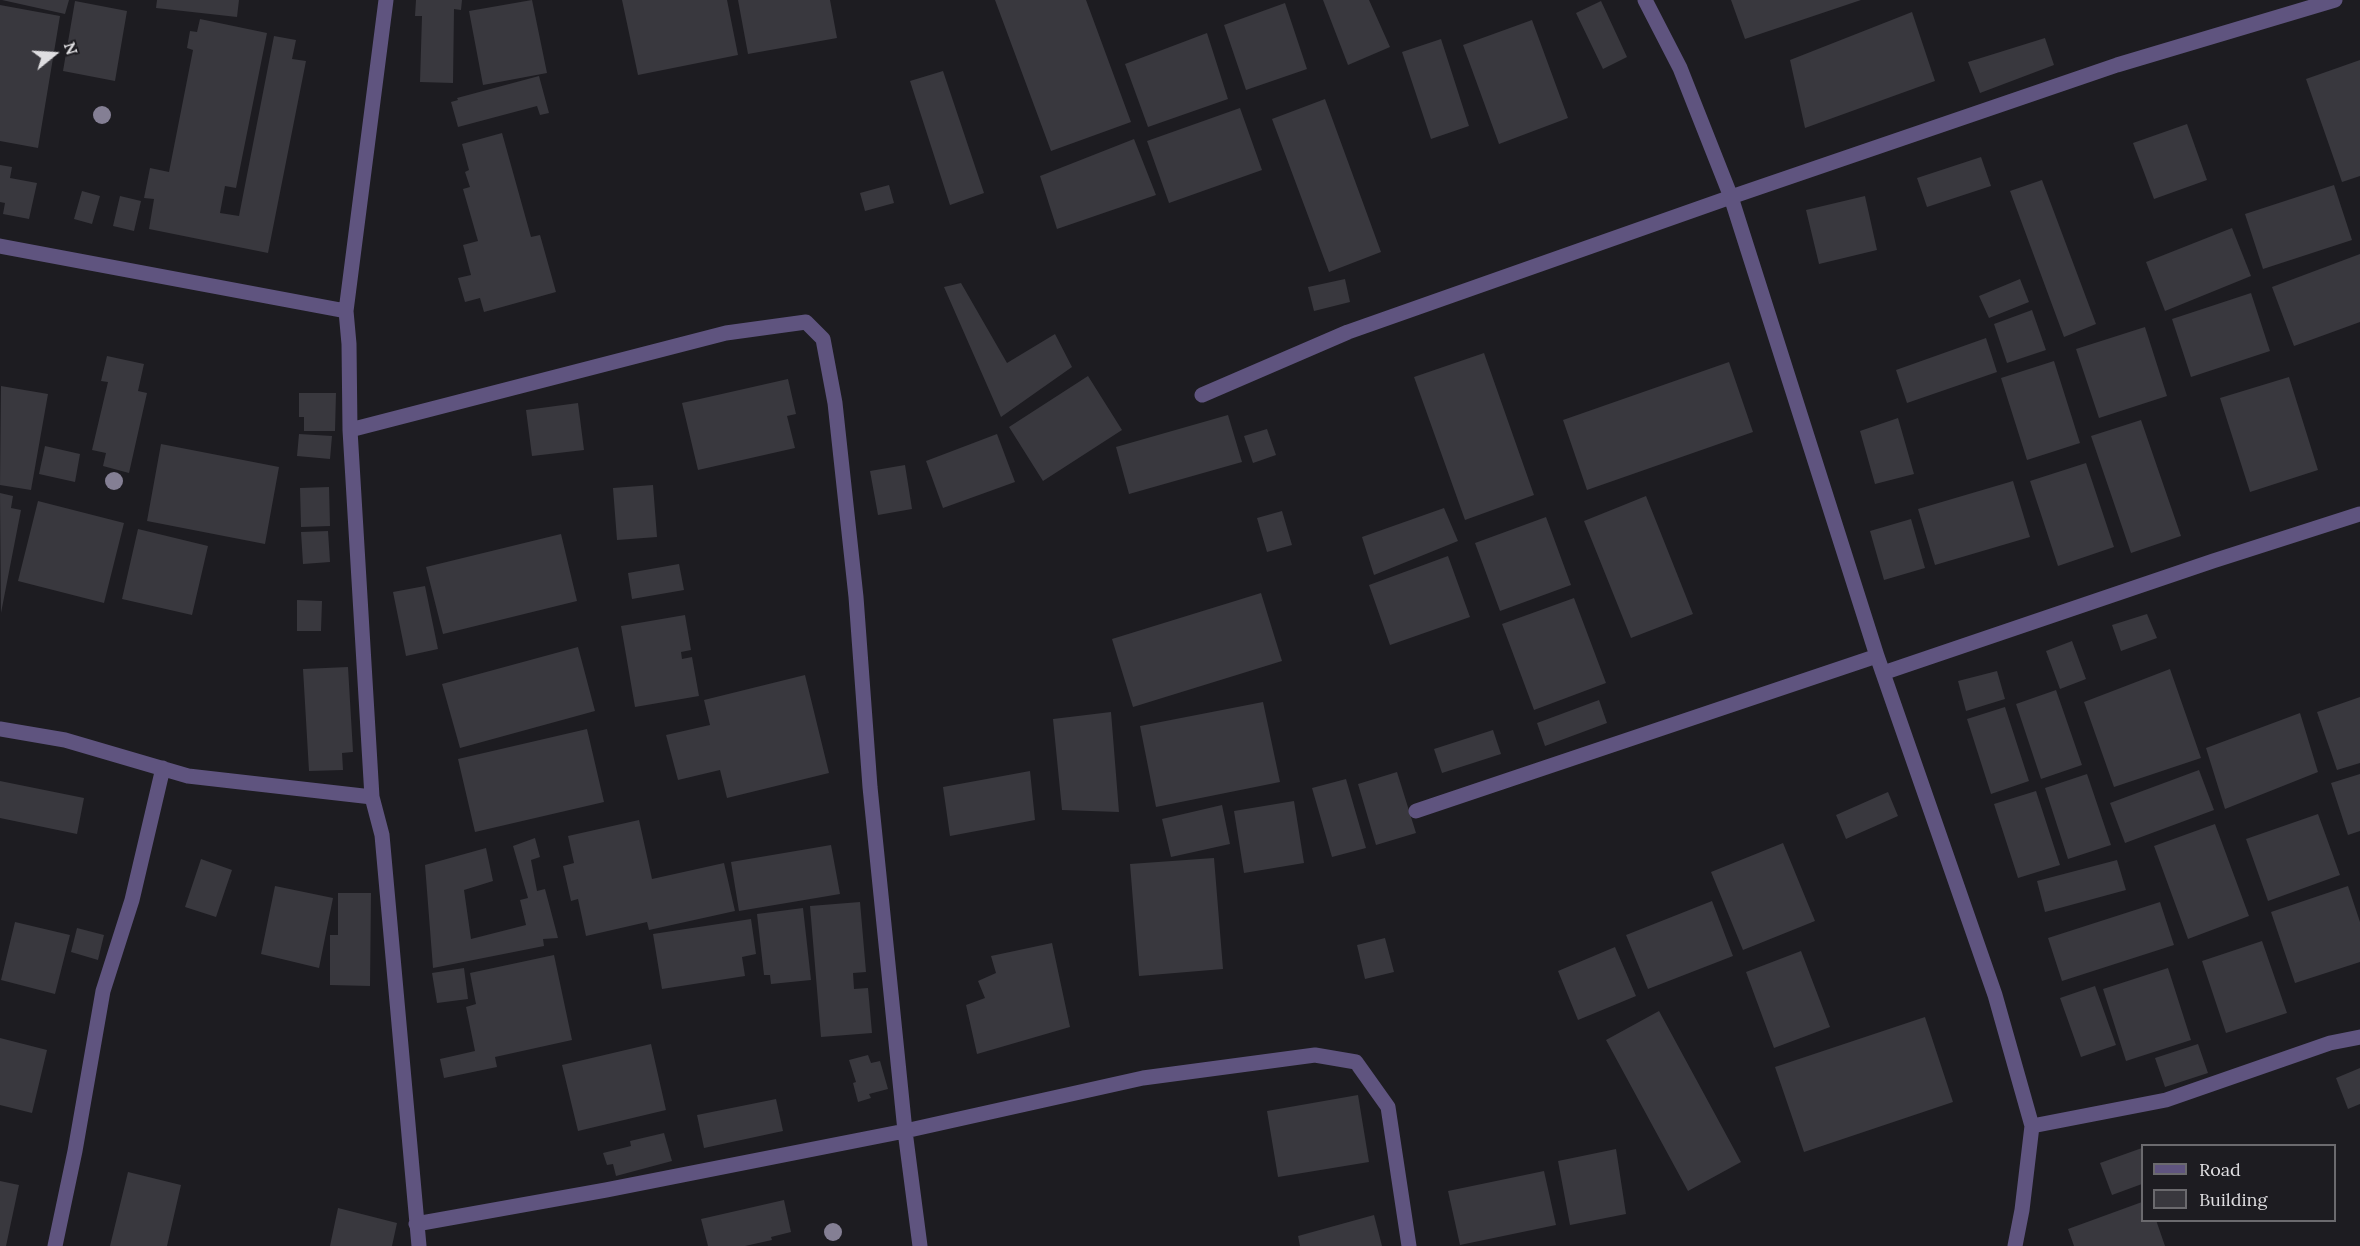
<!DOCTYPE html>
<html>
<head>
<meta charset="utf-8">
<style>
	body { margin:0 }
	#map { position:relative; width:2360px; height:1246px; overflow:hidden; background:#1d1c21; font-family:Lora,serif }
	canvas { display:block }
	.legend { position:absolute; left:2141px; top:1144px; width:195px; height:78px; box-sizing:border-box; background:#1d1c21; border:2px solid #6b6a6e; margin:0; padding:8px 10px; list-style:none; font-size:18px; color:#dfdee1 }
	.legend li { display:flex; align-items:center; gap:12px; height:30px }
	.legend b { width:30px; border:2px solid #6b6a6e }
	.north { position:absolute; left:24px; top:24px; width:60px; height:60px; -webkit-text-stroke:4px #1d1c21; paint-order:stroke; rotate:72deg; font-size:16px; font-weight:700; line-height:24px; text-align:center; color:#dfdee1 }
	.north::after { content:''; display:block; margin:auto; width:21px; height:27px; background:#dfdee1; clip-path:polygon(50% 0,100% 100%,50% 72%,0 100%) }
</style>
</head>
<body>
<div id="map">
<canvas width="2360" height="1246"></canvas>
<ul class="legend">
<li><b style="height:8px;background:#5f547f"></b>Road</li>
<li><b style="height:16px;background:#39383e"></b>Building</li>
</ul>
<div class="north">N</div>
</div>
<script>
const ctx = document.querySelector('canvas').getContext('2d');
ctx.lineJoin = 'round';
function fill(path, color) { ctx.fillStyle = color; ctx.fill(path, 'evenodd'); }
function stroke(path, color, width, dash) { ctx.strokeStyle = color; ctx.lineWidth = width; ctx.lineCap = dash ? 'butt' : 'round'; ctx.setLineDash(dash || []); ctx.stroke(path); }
fill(new Path2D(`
	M 2,0 L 69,0 L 65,14 Z
	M 157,0 L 239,0 L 237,17 L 156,8 Z
	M 416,0 L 462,0 L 461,10 L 454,9 L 453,83 L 420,82 L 422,16 L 415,16 Z
	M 532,0 L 547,73 L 483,85 L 469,11 Z
	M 622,0 L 727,0 L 738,55 L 638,75 Z
	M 738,0 L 830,0 L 837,38 L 748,54 Z
	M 995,0 L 1086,0 L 1131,122 L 1051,151 Z
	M 1323,0 L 1369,0 L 1390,47 L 1348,65 Z
	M 1731,0 L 1861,0 L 1745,39 Z
	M 75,1 L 127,11 L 115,81 L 63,71 Z
	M 1601,1 L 1627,57 L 1603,69 L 1576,13 Z
	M 1285,3 L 1307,69 L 1246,90 L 1224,25 Z
	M 0,5 L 60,16 L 38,148 L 0,141 Z
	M 1912,12 L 1935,81 L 1805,128 L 1790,60 Z
	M 200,19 L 267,33 L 236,188 L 225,186 L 220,213 L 239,216 L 274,36 L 296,40 L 292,59 L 306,61 L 268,253 L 149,229 L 154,199 L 144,198 L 150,168 L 169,172 L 193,50 L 187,48 L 190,31 L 197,32 Z
	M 1532,20 L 1568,118 L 1499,144 L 1463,45 Z
	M 1207,33 L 1228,99 L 1148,127 L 1125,64 Z
	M 2045,38 L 2054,65 L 1980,93 L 1968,62 Z
	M 1441,39 L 1469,126 L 1431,139 L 1402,52 Z
	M 2360,60 L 2360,176 L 2342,182 L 2306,79 Z
	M 943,71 L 984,193 L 950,205 L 910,81 Z
	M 539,76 L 549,113 L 540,115 L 537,106 L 458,127 L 451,102 L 458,100 L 457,98 Z
	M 1325,99 L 1381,252 L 1329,272 L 1272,119 Z
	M 1240,108 L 1262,170 L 1169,203 L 1147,141 Z
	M 2187,124 L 2207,180 L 2154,199 L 2133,143 Z
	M 502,133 L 531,237 L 540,235 L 556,292 L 484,312 L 480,298 L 465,302 L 458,278 L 471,275 L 463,245 L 478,241 L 463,189 L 470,187 L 465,172 L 469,170 L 462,144 Z
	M 1134,139 L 1156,195 L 1057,229 L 1040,176 Z
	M 1981,157 L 1991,186 L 1927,207 L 1917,178 Z
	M 0,165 L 12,167 L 10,178 L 37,183 L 29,219 L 3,214 L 5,203 L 0,202 Z
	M 2042,180 L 2096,324 L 2064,337 L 2010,191 Z
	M 889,185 L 894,203 L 865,211 L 860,193 Z
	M 2334,185 L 2352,240 L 2263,269 L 2245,214 Z
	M 82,191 L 100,196 L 92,224 L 74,219 Z
	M 120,196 L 141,201 L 134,231 L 113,226 Z
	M 1865,196 L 1877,250 L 1819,264 L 1806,210 Z
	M 2232,228 L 2251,276 L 2165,311 L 2146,262 Z
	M 2360,254 L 2360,322 L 2294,346 L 2272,287 Z
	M 1345,279 L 1350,302 L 1314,311 L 1308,287 Z
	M 2020,279 L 2029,302 L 1989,318 L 1979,296 Z
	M 961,283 L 1007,363 L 1055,334 L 1072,367 L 1001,417 L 944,287 Z
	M 2251,293 L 2270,351 L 2191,377 L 2172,319 Z
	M 2032,310 L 2046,350 L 2007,363 L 1994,324 Z
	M 2145,327 L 2167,396 L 2099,418 L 2076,349 Z
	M 1986,338 L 1997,372 L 1907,403 L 1896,370 Z
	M 1484,353 L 1534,495 L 1465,520 L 1414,377 Z
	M 107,356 L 144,364 L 138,391 L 147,393 L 129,473 L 103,466 L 106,453 L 92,450 L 108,382 L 101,381 Z
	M 2054,361 L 2080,443 L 2027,460 L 2001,378 Z
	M 1729,362 L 1753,432 L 1587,490 L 1563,420 Z
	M 1088,376 L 1122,430 L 1043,481 L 1009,427 Z
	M 2289,377 L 2318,470 L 2250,492 L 2220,398 Z
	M 788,379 L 796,414 L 787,416 L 795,448 L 698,470 L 682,403 Z
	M 1,386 L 48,394 L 31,490 L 0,485 Z
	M 299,393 L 336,393 L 335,431 L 304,431 L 304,417 L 299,417 Z
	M 578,403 L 584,450 L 532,456 L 526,410 Z
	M 1228,415 L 1242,462 L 1129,494 L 1116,447 Z
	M 1898,418 L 1914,474 L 1875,484 L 1860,431 Z
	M 2141,420 L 2181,536 L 2131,553 L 2091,436 Z
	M 1267,429 L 1276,455 L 1253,463 L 1244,436 Z
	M 299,434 L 332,436 L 330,459 L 297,456 Z
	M 997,434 L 1015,482 L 943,508 L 926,461 Z
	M 161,444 L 279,467 L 265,544 L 147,521 Z
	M 45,446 L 80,454 L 75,482 L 39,474 Z
	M 2086,463 L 2114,547 L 2058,566 L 2030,481 Z
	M 905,465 L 912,509 L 878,515 L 870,471 Z
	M 2013,481 L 2030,537 L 1935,565 L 1918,509 Z
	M 653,485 L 657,537 L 617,540 L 613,488 Z
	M 329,487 L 330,526 L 301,527 L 300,488 Z
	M 0,493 L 13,496 L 11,508 L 21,510 L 1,613 Z
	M 1646,496 L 1693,614 L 1631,638 L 1584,521 Z
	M 38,501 L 124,523 L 104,603 L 18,581 Z
	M 1444,508 L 1458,541 L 1374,575 L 1362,537 Z
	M 1282,511 L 1292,545 L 1267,552 L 1257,518 Z
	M 1546,517 L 1571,585 L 1500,611 L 1475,543 Z
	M 1911,519 L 1925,568 L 1884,580 L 1870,531 Z
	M 138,529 L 208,546 L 192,615 L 122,599 Z
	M 328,531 L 330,562 L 303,564 L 301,532 Z
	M 561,534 L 577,601 L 443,634 L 426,567 Z
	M 1448,556 L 1470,617 L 1390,645 L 1369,585 Z
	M 679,564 L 684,590 L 632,599 L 628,573 Z
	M 425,586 L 438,649 L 406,656 L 393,592 Z
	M 1261,593 L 1282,661 L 1133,707 L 1112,639 Z
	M 1574,598 L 1606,683 L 1534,710 L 1502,624 Z
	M 297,600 L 322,601 L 321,631 L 297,631 Z
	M 2147,614 L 2157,638 L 2121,651 L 2112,625 Z
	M 685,615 L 691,650 L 681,652 L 682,659 L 692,657 L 699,696 L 635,707 L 621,626 Z
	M 2072,641 L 2086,679 L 2060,689 L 2046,651 Z
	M 578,647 L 595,711 L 460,748 L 442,684 Z
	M 348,667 L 353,752 L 342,753 L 343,770 L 309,771 L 303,669 Z
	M 2170,669 L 2201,758 L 2114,787 L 2084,702 Z
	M 1997,671 L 2005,699 L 1966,711 L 1958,681 Z
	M 805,675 L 829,773 L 727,798 L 720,770 L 678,780 L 666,735 L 710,725 L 704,700 Z
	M 2056,690 L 2082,765 L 2041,779 L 2016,704 Z
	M 2360,697 L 2360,763 L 2337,770 L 2317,712 Z
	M 1599,700 L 1607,723 L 1545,746 L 1537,723 Z
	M 1263,702 L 1280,782 L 1156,807 L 1140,726 Z
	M 2005,707 L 2029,781 L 1991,794 L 1967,719 Z
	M 1111,712 L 1119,812 L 1062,810 L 1053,719 Z
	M 2300,713 L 2318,772 L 2225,809 L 2206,748 Z
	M 587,729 L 604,802 L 475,832 L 458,759 Z
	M 1493,730 L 1501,754 L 1442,773 L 1434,749 Z
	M 2199,770 L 2214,810 L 2125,843 L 2110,803 Z
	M 1030,771 L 1035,820 L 950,836 L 943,787 Z
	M 1397,772 L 1416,833 L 1376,845 L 1358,784 Z
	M 2087,774 L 2111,845 L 2068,859 L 2045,788 Z
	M 2360,774 L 2360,831 L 2348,835 L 2331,783 Z
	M 1346,779 L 1366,848 L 1332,857 L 1312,788 Z
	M 0,781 L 84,798 L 77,834 L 0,818 Z
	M 2036,791 L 2060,865 L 2018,878 L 1994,804 Z
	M 1888,792 L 1898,816 L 1846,839 L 1836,815 Z
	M 1294,801 L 1304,863 L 1244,873 L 1234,811 Z
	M 1222,805 L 1230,844 L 1171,857 L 1162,819 Z
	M 2318,814 L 2340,875 L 2268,901 L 2246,839 Z
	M 639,820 L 652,879 L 724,863 L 735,911 L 649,930 L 647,922 L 586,936 L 578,899 L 571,901 L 563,866 L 574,863 L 568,836 Z
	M 2215,824 L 2249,916 L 2188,939 L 2154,846 Z
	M 535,838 L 540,857 L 531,860 L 537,891 L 545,889 L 558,938 L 543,939 L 544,946 L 433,968 L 425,865 L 486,848 L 493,881 L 464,890 L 471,939 L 526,925 L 520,900 L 528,898 L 513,846 Z
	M 1783,843 L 1815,921 L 1743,950 L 1711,872 Z
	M 831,845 L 840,894 L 739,911 L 731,862 Z
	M 1214,858 L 1223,969 L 1139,976 L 1130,864 Z
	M 201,859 L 232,870 L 216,917 L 185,907 Z
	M 2117,860 L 2126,890 L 2045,912 L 2037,881 Z
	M 275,886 L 333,898 L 319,968 L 261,954 Z
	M 2348,886 L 2360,922 L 2360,962 L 2295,983 L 2271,912 Z
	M 338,893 L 371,893 L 370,986 L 330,985 L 330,935 L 338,935 Z
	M 1712,901 L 1733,956 L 1648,989 L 1626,935 Z
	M 860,902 L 866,972 L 853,973 L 854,989 L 868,988 L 872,1033 L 821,1037 L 810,906 Z
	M 2160,902 L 2174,945 L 2062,981 L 2048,938 Z
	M 803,908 L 811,980 L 771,984 L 770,975 L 764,975 L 757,914 Z
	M 751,919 L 756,954 L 742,957 L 745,976 L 662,989 L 653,934 Z
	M 15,922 L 70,935 L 55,994 L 1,980 Z
	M 77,928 L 104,935 L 98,960 L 71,952 Z
	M 1385,938 L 1394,972 L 1365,979 L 1357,945 Z
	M 2262,941 L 2287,1013 L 2226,1033 L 2202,961 Z
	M 1052,943 L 1070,1027 L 977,1054 L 966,1005 L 985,998 L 978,981 L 996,973 L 991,956 Z
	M 1615,947 L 1636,996 L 1578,1020 L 1558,971 Z
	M 1801,951 L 1830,1027 L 1774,1048 L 1746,972 Z
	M 554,955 L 572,1040 L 495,1057 L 497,1067 L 444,1078 L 440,1059 L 475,1051 L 466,1007 L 476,1004 L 470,973 Z
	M 464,968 L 468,999 L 437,1003 L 432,973 Z
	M 2168,968 L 2191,1040 L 2126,1061 L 2103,989 Z
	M 2095,986 L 2116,1045 L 2081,1057 L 2060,998 Z
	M 1659,1011 L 1741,1162 L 1688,1191 L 1606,1040 Z
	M 1925,1017 L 1953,1102 L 1804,1152 L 1775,1067 Z
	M 0,1038 L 47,1050 L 32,1113 L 0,1105 Z
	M 651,1044 L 666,1110 L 578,1131 L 562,1065 Z
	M 2198,1044 L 2208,1073 L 2165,1087 L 2155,1058 Z
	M 868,1055 L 871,1063 L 880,1061 L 888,1089 L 869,1094 L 871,1098 L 858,1102 L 853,1083 L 856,1082 L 849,1060 Z
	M 2360,1068 L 2360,1104 L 2348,1109 L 2336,1078 Z
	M 1358,1095 L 1369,1162 L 1278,1177 L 1267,1111 Z
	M 776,1099 L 783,1131 L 704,1148 L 697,1115 Z
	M 664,1133 L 672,1161 L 616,1176 L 613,1164 L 607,1165 L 603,1153 L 631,1146 L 630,1141 Z
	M 2142,1148 L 2142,1184 L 2112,1195 L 2100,1163 Z
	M 1616,1149 L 1626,1214 L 1570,1225 L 1558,1161 Z
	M 1544,1171 L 1556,1225 L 1460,1245 L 1448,1191 Z
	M 128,1172 L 181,1185 L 167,1246 L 110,1246 Z
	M 0,1181 L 19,1185 L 6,1246 L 0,1246 Z
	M 784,1200 L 791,1232 L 771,1237 L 772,1240 L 745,1246 L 708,1246 L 701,1219 Z
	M 2142,1202 L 2142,1220 L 2156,1220 L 2165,1246 L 2074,1246 L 2068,1229 Z
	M 338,1208 L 397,1223 L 392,1246 L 330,1246 Z
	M 1374,1215 L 1382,1246 L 1300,1246 L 1298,1236 Z`), '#39383e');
stroke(new Path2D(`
	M 386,0 L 346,311 L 349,344 L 350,430 L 372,797 L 382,835 L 419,1246
	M 1645,0 L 1680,68 L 1731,197 L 1877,656 L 1995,995 L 2032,1126 L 2022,1210 L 2015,1246
	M 0,246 L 346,311
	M 1202,395 L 1348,332 L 1731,197 L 2117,65 L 2335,0
	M 350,430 L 726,333 L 806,322 L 823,339 L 835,403 L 856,597 L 870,787 L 905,1131 L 920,1246
	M 1883,673 L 2213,561 L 2360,514
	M 0,729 L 65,740 L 188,776 L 372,797
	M 1416,811 L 1877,656
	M 2032,1126 L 2166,1100 L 2330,1043 L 2360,1037
	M 416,1224 L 606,1190 L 905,1131 L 1143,1078 L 1315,1055 L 1356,1062 L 1388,1107 L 1409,1246
	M 55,1246 L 75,1151 L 103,991 L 132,900 L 163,768`), '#5f547f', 15);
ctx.fillStyle = '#847f94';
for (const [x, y] of [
	[102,115],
	[114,481],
	[833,1232]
]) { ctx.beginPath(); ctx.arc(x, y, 9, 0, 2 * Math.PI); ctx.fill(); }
</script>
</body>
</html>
